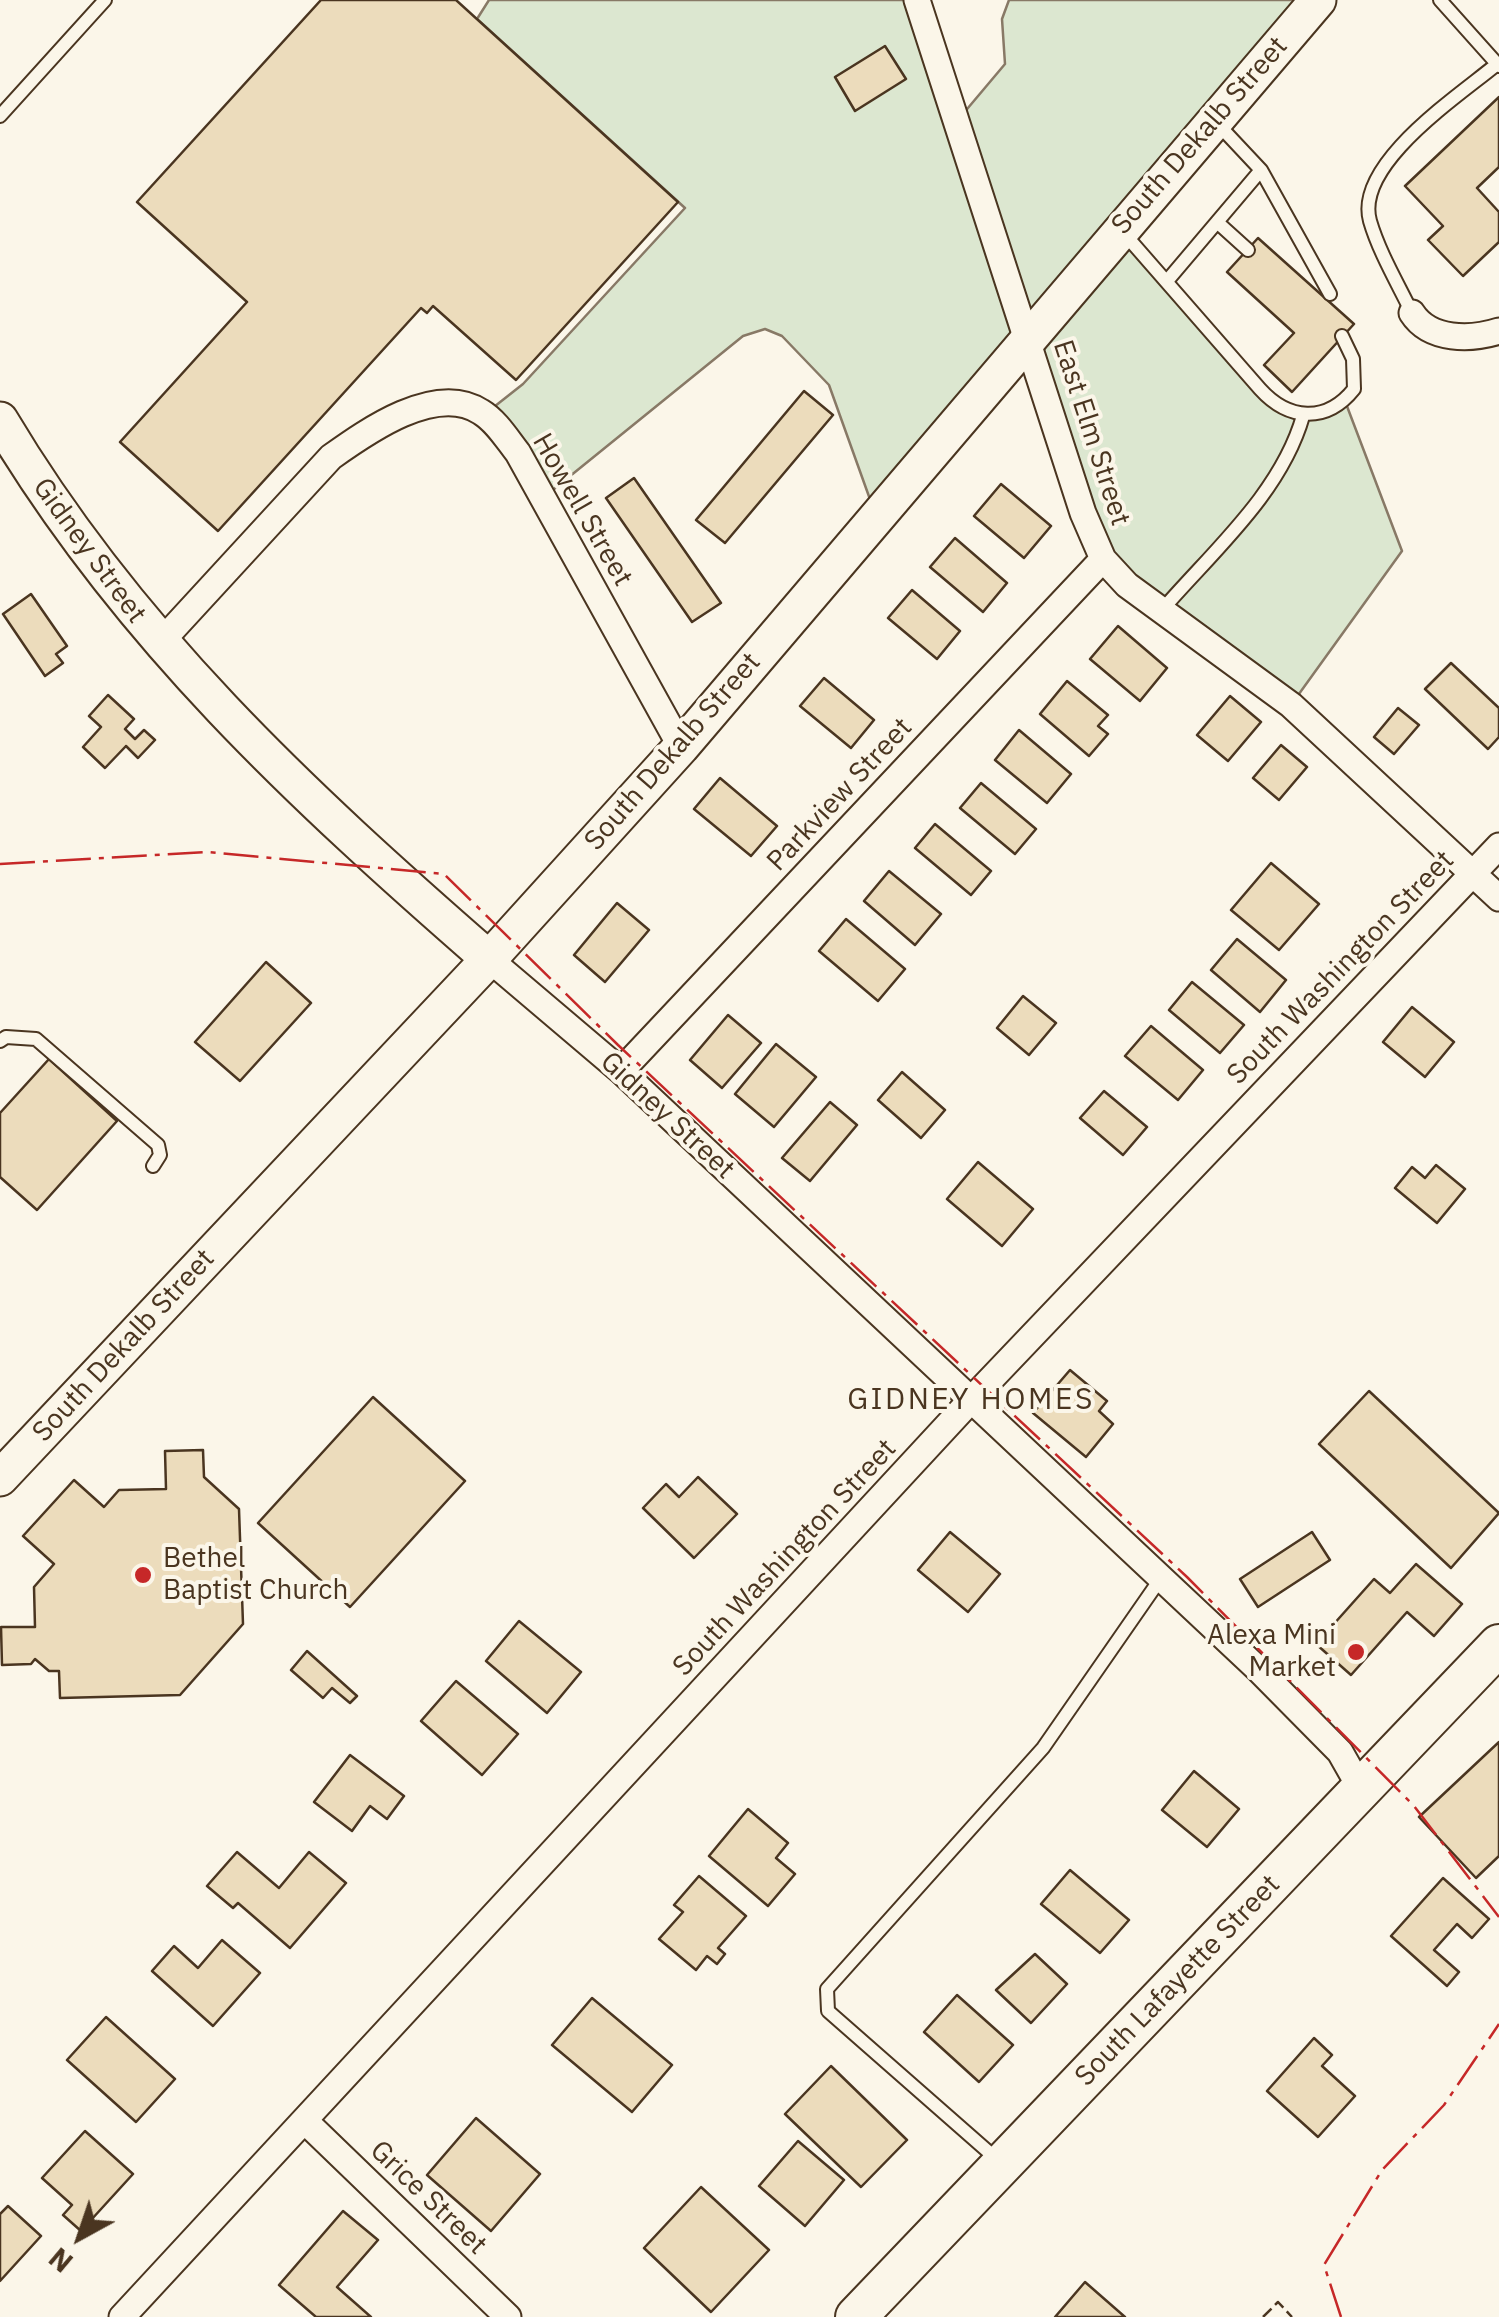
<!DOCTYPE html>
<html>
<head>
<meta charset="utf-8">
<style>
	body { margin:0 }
	#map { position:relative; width:1499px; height:2317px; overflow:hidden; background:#fbf6e9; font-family:"IBM Plex Sans",sans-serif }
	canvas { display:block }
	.north { position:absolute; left:30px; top:2187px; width:100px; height:100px; -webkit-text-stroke:8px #fbf6e9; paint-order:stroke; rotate:220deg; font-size:28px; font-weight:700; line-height:40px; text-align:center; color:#4a3520 }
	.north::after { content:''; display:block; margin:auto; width:35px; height:45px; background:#4a3520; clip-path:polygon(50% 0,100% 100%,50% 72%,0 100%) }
</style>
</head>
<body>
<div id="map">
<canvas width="1499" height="2317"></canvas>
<div class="north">N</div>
</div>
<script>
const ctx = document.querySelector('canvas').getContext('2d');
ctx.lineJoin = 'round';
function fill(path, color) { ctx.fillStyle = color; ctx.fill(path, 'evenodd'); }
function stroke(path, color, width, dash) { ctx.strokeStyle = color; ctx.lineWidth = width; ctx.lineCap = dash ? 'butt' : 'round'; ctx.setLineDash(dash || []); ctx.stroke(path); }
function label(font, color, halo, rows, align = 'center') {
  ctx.font = font + ' "IBM Plex Sans",sans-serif'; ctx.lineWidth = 8; ctx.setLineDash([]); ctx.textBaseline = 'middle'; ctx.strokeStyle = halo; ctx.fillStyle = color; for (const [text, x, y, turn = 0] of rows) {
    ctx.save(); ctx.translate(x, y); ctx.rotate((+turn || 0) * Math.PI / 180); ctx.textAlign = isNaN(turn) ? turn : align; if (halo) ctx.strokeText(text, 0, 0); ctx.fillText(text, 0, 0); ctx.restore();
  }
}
const green = new Path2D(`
	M 489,0 L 917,0 L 957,121 L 1005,64 L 1002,19 L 1009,0 L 1318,0 L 1120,229 L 1260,389 L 1303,416 L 1345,401 L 1402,551 L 1291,705 L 1103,559 L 1028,338 L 876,516 L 829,385 L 782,336 L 765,329 L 743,336 L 543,498 L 485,414 L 523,384 L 685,208 L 477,19 Z`);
fill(green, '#dce7d0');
stroke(green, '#887966', 2.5);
const building = new Path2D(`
	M 321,0 L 456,0 L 678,202 L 516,380 L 433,306 L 427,313 L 421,308 L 218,531 L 120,442 L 247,302 L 137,202 Z
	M 885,46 L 906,79 L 855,111 L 835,77 Z
	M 1499,97 L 1499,167 L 1477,188 L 1499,212 L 1499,242 L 1463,276 L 1428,240 L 1443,226 L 1405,186 Z
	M 1258,238 L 1354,324 L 1292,392 L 1264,365 L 1294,333 L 1227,272 Z
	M 804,391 L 833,415 L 725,543 L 696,520 Z
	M 634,478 L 721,603 L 692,622 L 606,498 Z
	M 1001,484 L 1051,526 L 1024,558 L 974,516 Z
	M 955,538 L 1007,583 L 983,612 L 930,567 Z
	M 912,590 L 960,631 L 937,659 L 888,618 Z
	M 31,594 L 67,646 L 56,654 L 63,663 L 45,676 L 3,614 Z
	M 1118,626 L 1167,668 L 1140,701 L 1090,659 Z
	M 1451,663 L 1499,708 L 1499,737 L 1488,749 L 1425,689 Z
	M 824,678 L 874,720 L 851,748 L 800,706 Z
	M 1067,681 L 1108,715 L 1098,726 L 1108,734 L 1089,756 L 1040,714 Z
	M 108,695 L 134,719 L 125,729 L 135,739 L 144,730 L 155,740 L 138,758 L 126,746 L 105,768 L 83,747 L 101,727 L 89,716 Z
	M 1230,696 L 1261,722 L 1228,761 L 1197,735 Z
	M 1398,708 L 1419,725 L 1394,754 L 1374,737 Z
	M 1019,730 L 1071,774 L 1047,803 L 995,760 Z
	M 1281,745 L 1307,767 L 1279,800 L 1253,778 Z
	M 720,778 L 777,826 L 751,856 L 694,809 Z
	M 981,783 L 1036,829 L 1015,854 L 960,808 Z
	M 935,824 L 991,871 L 971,895 L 915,848 Z
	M 1271,863 L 1319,904 L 1279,950 L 1231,910 Z
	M 889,871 L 941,914 L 915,945 L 864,901 Z
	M 617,903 L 649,930 L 605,982 L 574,955 Z
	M 846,919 L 905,969 L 878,1001 L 819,951 Z
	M 1237,939 L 1286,980 L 1260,1012 L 1211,970 Z
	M 266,962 L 311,1003 L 240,1081 L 195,1042 Z
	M 1192,982 L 1244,1025 L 1220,1053 L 1169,1010 Z
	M 1023,996 L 1056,1023 L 1029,1055 L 997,1028 Z
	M 1412,1007 L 1454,1042 L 1425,1077 L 1383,1042 Z
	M 728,1015 L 761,1043 L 722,1088 L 690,1060 Z
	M 1151,1026 L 1203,1070 L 1178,1100 L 1125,1056 Z
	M 776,1044 L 816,1077 L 774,1127 L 735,1094 Z
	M 49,1059 L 117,1121 L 37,1210 L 0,1177 L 0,1113 Z
	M 902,1072 L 945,1110 L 921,1138 L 878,1100 Z
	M 1104,1091 L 1147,1127 L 1123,1155 L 1080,1118 Z
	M 830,1102 L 857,1125 L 810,1181 L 782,1158 Z
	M 978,1162 L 1033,1209 L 1002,1246 L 947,1199 Z
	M 1436,1165 L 1465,1189 L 1437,1223 L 1395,1188 L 1412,1167 L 1425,1178 Z
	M 1070,1370 L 1107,1401 L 1099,1411 L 1113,1424 L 1086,1457 L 1033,1413 Z
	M 1369,1391 L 1499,1513 L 1451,1568 L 1319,1444 Z
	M 373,1397 L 465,1481 L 350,1607 L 258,1523 Z
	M 203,1450 L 204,1477 L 239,1509 L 243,1624 L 180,1695 L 60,1698 L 59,1671 L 49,1671 L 35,1659 L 31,1664 L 2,1665 L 1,1627 L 35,1627 L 34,1587 L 54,1564 L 23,1536 L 74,1480 L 104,1507 L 119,1490 L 166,1489 L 165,1451 Z
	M 698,1477 L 737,1514 L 694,1558 L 643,1508 L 666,1484 L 679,1497 Z
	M 950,1532 L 1000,1574 L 968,1612 L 918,1570 Z
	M 1312,1532 L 1330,1560 L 1258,1607 L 1240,1579 Z
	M 1416,1564 L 1462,1604 L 1434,1636 L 1407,1612 L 1351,1675 L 1316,1644 L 1374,1579 L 1390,1593 Z
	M 519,1621 L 581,1672 L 547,1713 L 486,1661 Z
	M 307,1651 L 357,1696 L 350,1703 L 332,1688 L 323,1698 L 291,1670 Z
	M 456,1681 L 518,1734 L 482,1775 L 421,1721 Z
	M 1499,1742 L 1499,1856 L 1476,1878 L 1419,1817 Z
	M 350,1755 L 404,1796 L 387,1819 L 370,1806 L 352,1831 L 314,1802 Z
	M 1194,1771 L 1239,1809 L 1207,1847 L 1162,1810 Z
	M 748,1809 L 788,1843 L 776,1858 L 795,1874 L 768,1906 L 709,1856 Z
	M 237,1852 L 279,1888 L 309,1852 L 346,1883 L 290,1948 L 238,1903 L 233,1908 L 207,1886 Z
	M 1070,1870 L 1129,1920 L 1100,1953 L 1041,1904 Z
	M 699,1876 L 746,1916 L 718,1948 L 725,1954 L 717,1964 L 707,1956 L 696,1970 L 659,1939 L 683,1912 L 674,1905 Z
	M 1443,1878 L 1489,1919 L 1472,1938 L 1457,1924 L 1434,1950 L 1459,1972 L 1447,1986 L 1391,1936 Z
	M 222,1940 L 260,1973 L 213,2026 L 152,1971 L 174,1946 L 198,1968 Z
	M 1035,1954 L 1067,1984 L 1031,2023 L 996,1990 Z
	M 957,1995 L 1013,2045 L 979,2082 L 924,2032 Z
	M 592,1998 L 672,2065 L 632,2112 L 552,2045 Z
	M 106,2017 L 175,2079 L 136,2122 L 67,2060 Z
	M 1314,2038 L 1332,2055 L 1322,2066 L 1355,2096 L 1318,2137 L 1267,2091 Z
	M 831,2066 L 907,2140 L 861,2187 L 785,2114 Z
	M 476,2118 L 540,2174 L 491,2231 L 427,2175 Z
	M 85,2131 L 133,2174 L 81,2231 L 63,2215 L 72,2205 L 42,2178 Z
	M 798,2141 L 844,2180 L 805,2226 L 759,2186 Z
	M 701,2187 L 769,2250 L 711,2312 L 644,2248 Z
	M 8,2206 L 41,2236 L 0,2281 L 0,2214 Z
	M 343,2211 L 378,2240 L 337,2287 L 371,2317 L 316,2317 L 279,2285 Z
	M 1085,2282 L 1125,2317 L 1055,2317 Z`);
fill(building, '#ecdcbc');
stroke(building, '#4a3520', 2.5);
const lane = new Path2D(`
	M 1440,0 L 1499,66
	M 0,116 L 105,0
	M 1215,121 L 1261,170 L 1330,294
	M 1217,222 L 1248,250
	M 1122,231 L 1260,389 C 1288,420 1326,424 1354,389 L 1353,359 L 1342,336
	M 1167,281 L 1261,170
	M 1412,313 C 1398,284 1379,252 1370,221 C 1354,164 1460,95 1497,64
	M 1162,610 C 1213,551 1281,493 1303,416
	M 0,1041 L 6,1037 L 36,1039 L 158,1145 L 160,1155 L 153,1166
	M 1000,2162 L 828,2011 L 827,1989 L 1043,1748 L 1161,1578`);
const street = new Path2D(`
	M 917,0 L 1083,513 L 1103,559 L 1127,585 L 1291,705 L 1499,898
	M 1412,313 C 1430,341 1471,340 1499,331
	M 159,644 L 331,457 C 366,432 436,382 481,412 C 496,421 507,439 518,453 L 681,747
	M 489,959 L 621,1071 L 1259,1670 L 1340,1752 L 1361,1789
	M 621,1071 L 1103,559
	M 306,2122 L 508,2317
	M 122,2317 L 971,1400 L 1499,846`);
const secondary = new Path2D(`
	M 0,420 C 128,635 302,796 489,959
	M 0,1478 L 489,959 L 681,747 L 1318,0`);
const primary = new Path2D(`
	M 856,2317 L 1499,1645`);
stroke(lane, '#4a3520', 16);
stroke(street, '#4a3520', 29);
stroke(secondary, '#4a3520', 39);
stroke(primary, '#4a3520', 44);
stroke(lane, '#fbf6e9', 12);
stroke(street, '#fbf6e9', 25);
stroke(secondary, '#fbf6e9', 35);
stroke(primary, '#fbf6e9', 40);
stroke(new Path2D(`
	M 1263,2317 L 1278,2302 L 1292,2317`), '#4a3520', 2.5, [12, 5]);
stroke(new Path2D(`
	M 0,864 L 208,852 L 444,874 L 618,1045 L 1187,1577 L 1414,1806 L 1499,1917
	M 1341,2317 L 1324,2265 L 1382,2170 L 1444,2105 L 1499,2024`), '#c62828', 2.5, [35, 8, 5, 8]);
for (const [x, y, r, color] of [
	[143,1575,10,"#c62828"],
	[1356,1652,10,"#c62828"]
]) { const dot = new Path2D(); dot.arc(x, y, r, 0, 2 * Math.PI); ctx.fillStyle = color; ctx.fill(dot); stroke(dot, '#fbf6e9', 4); }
label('28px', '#4a3520', '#fbf6e9', [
	["South Dekalb Street",1200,136,-49],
	["East Elm Street",1091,433,72],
	["Howell Street",582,510,60],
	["Gidney Street",89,551,54],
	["South Dekalb Street",673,752,-49],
	["Parkview Street",840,795,-47],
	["South Washington Street",1341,968,-46],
	["Gidney Street",667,1116,43],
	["South Dekalb Street",124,1346,-47],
	["South Washington Street",785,1558,-47],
	["South Lafayette Street",1178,1981,-46],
	["Grice Street",428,2198,44]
]);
label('28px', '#4a3520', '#fbf6e9', [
	["Bethel",163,1559],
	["Baptist Church",163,1591],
	["Alexa Mini",1336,1636,"right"],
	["Market",1336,1668,"right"]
], 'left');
ctx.letterSpacing = '2.5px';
label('30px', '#4a3520', '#fbf6e9', [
	["GIDNEY HOMES",971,1400]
]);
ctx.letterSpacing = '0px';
</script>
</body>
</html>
